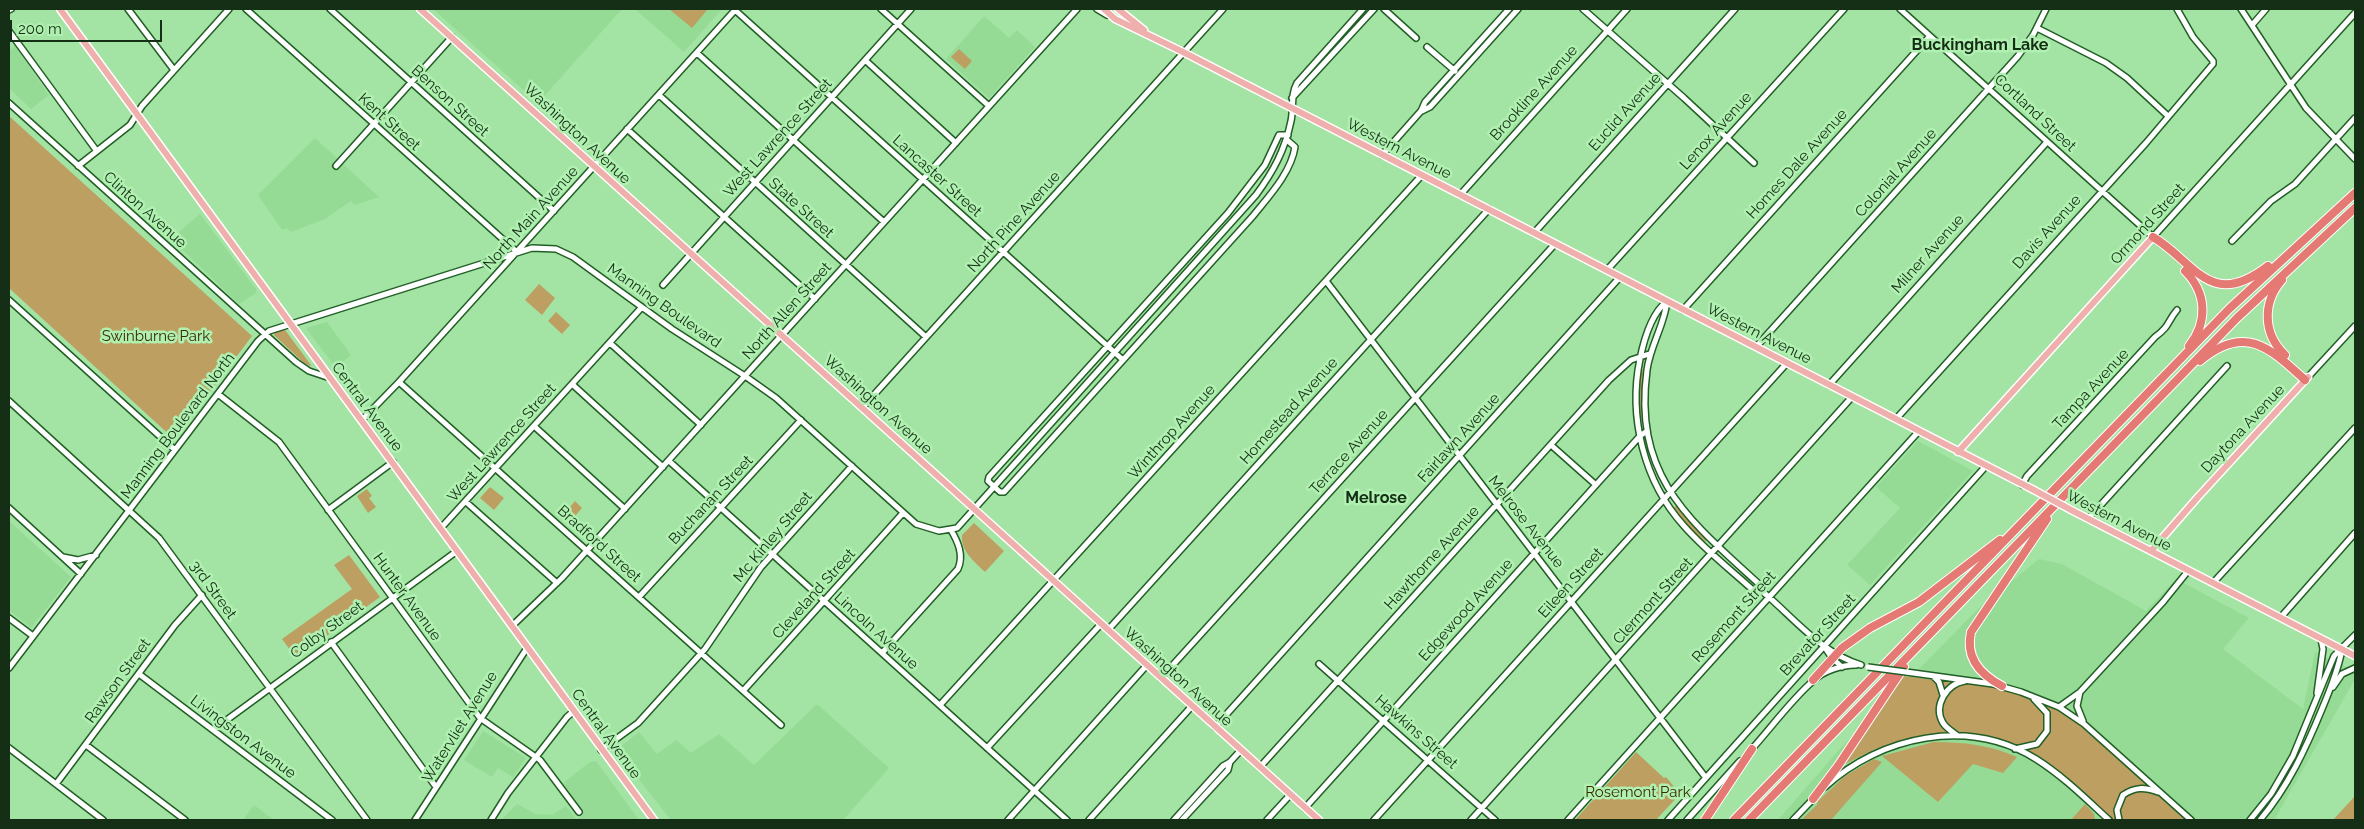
<!DOCTYPE html>
<html>
<head>
<meta charset="utf-8">
<style>
	body { margin:0 }
	#map { position:relative; width:2364px; height:829px; overflow:hidden; background:#a3e3a3; font-family:Raleway,sans-serif }
	canvas { display:block }
	.frame { position:absolute; inset:0; border:10px solid #152e16; pointer-events:none }
	.scale { position:absolute; left:10px; top:20px; width:152px; height:22px; box-sizing:border-box; border:2px solid #152e16; border-top:0; padding-left:6px; font-size:15px; line-height:18px; white-space:nowrap; color:#152e16; -webkit-text-stroke:4px #b0f0b0; paint-order:stroke }
</style>
</head>
<body>
<div id="map">
<canvas width="2364" height="829"></canvas>
<div class="frame"></div>
<div class="scale">200 m</div>
</div>
<script>
const ctx = document.querySelector('canvas').getContext('2d');
ctx.lineJoin = 'round';
function fill(path, color) { ctx.fillStyle = color; ctx.fill(path, 'evenodd'); }
function stroke(path, color, width, dash) { ctx.strokeStyle = color; ctx.lineWidth = width; ctx.lineCap = dash ? 'butt' : 'round'; ctx.setLineDash(dash || []); ctx.stroke(path); }
function label(font, color, halo, rows, align = 'center') {
  ctx.font = font + ' Raleway,sans-serif'; ctx.lineWidth = 5; ctx.setLineDash([]); ctx.textBaseline = 'middle'; ctx.strokeStyle = halo; ctx.fillStyle = color; for (const [text, x, y, turn = 0] of rows) {
    ctx.save(); ctx.translate(x, y); ctx.rotate((+turn || 0) * Math.PI / 180); ctx.textAlign = isNaN(turn) ? turn : align; if (halo) ctx.strokeText(text, 0, 0); ctx.fillText(text, 0, 0); ctx.restore();
  }
}
fill(new Path2D(`
	M 433,9 L 622,9 L 538,103 Z
	M 635,9 L 722,9 L 684,52 Z
	M 984,16 L 1009,38 L 1017,30 L 1035,47 L 989,98 L 946,59 Z
	M 15,46 L 49,95 L 31,109 L 9,88 L 9,51 Z
	M 315,138 L 379,197 L 355,205 L 351,201 L 325,219 L 291,232 L 287,228 L 282,230 L 258,195 Z
	M 200,214 L 256,289 L 256,293 L 239,304 L 171,239 Z
	M 327,322 L 351,355 L 336,368 L 306,328 Z
	M 1918,441 L 1973,471 L 1870,585 L 1847,565 L 1900,508 L 1876,487 Z
	M 9,521 L 71,577 L 31,628 L 9,610 Z
	M 2039,559 L 2062,564 L 2146,611 L 2176,579 L 2249,618 L 2223,649 L 2303,709 L 2315,652 L 2355,671 L 2355,679 L 2274,820 L 1778,820 L 1838,751 L 1978,609 Z
	M 816,705 L 818,705 L 889,768 L 843,820 L 671,820 L 616,750 L 639,732 L 657,754 L 676,740 L 691,753 L 719,734 L 754,765 Z
	M 483,731 L 526,758 L 513,777 L 498,768 L 492,777 L 464,760 Z
	M 596,761 L 639,820 L 502,819 L 517,804 L 535,814 L 552,815 L 566,806 L 576,819 L 580,818 L 584,812 L 563,783 L 590,762 Z
	M 254,805 L 274,820 L 243,820 Z`), '#95db95');
fill(new Path2D(`
	M 669,9 L 708,9 L 692,28 Z
	M 959,49 L 972,61 L 965,69 L 951,57 Z
	M 9,116 L 252,336 L 174,439 L 9,288 Z
	M 539,284 L 555,298 L 542,315 L 525,300 Z
	M 556,312 L 570,325 L 562,334 L 548,321 Z
	M 285,330 L 311,365 L 310,366 L 304,363 L 274,335 L 275,332 Z
	M 1643,369 L 1644,417 L 1641,419 C 1636,408 1636,379 1643,369 Z
	M 490,487 L 504,498 L 494,510 L 480,498 Z
	M 367,489 L 372,496 L 369,498 L 376,507 L 368,513 L 357,496 Z
	M 575,501 L 582,508 L 568,524 L 561,518 Z
	M 1676,506 L 1706,539 L 1706,542 L 1693,531 L 1673,508 Z
	M 974,523 L 1004,551 L 985,572 C 974,561 961,552 962,535 Z
	M 349,555 L 380,597 L 296,658 L 282,639 L 352,589 L 334,565 Z
	M 1902,676 L 1953,682 L 1951,685 L 1973,681 L 2030,695 L 2077,719 L 2191,820 L 2109,820 L 2029,755 L 1983,740 L 1941,736 L 1913,737 L 1873,750 L 1841,766 Z
	M 1934,742 C 1963,742 1990,745 2017,757 L 2003,773 L 1973,764 L 1938,802 L 1882,756 Z
	M 1636,752 L 1664,778 L 1666,777 L 1680,794 L 1656,820 L 1575,820 Z
	M 1874,759 L 1882,762 L 1831,820 L 1801,820 L 1817,805 L 1818,801 L 1845,776 Z
	M 2355,796 L 2355,820 L 2333,820 Z
	M 2085,804 L 2094,814 L 2095,820 L 2071,820 Z`), '#bd9f62');
const minor = new Path2D(`
	M 128,9 L 174,70
	M 246,9 L 517,252
	M 330,9 L 554,211
	M 881,9 L 989,106
	M 1097,9 L 1107,15
	M 1384,9 L 1416,38
	M 1583,9 L 1684,98 L 1754,163
	M 1900,9 L 2153,237 L 2355,13
	M 2241,9 L 2306,108 L 2355,159
	M 9,10 L 11,9
	M 735,10 L 1123,360
	M 2253,24 L 2266,9
	M 2037,28 L 2106,63 L 2127,78 L 2168,116
	M 9,31 L 96,150
	M 1427,47 L 1455,71
	M 697,53 L 884,222
	M 865,60 L 956,143
	M 659,95 L 926,337
	M 1292,98 L 1374,9
	M 9,103 L 296,362 L 309,371 L 330,378
	M 1422,111 L 1430,107 L 1518,9
	M 627,129 L 815,299
	M 1287,140 L 1295,147 C 1291,173 1268,197 1253,216 L 1004,492 L 1000,492 L 988,481 L 989,477 L 1228,213 L 1265,165 L 1279,135 L 1288,135
	M 1382,155 L 1421,111 L 1425,102 L 1509,9
	M 78,166 L 130,125 L 142,106 L 229,9
	M 336,166 L 452,37
	M 1460,195 L 1627,9
	M 1534,233 L 1735,9
	M 2232,241 L 2271,201 L 2295,184 L 2355,118
	M 1607,270 L 1844,9
	M 1326,281 L 1706,778
	M 663,285 L 911,9
	M 9,300 L 175,450
	M 1667,301 C 1665,324 1650,346 1647,370 C 1633,477 1689,520 1760,585 L 1763,592 C 1794,618 1821,653 1861,665
	M 1667,301 C 1651,314 1644,339 1640,359 C 1628,417 1644,482 1684,526 C 1705,550 1731,570 1754,591 L 1763,592
	M 1683,310 L 1930,36
	M 610,343 L 701,425
	M 1756,347 L 2018,56 L 2033,35 L 2046,9
	M 2308,377 L 2355,326
	M 399,382 L 781,725
	M 572,384 L 663,467
	M 1829,385 L 2047,142
	M 218,394 L 279,442 L 480,718 L 540,760 L 579,812
	M 9,401 L 159,538 L 367,820
	M 862,408 L 1223,9
	M 1896,419 L 2146,143 L 2213,64 L 2213,61 L 2193,37 L 2177,9
	M 362,420 L 399,382 L 736,9
	M 534,426 L 625,509
	M 1551,445 L 1596,485
	M 669,461 L 1067,820
	M 2022,485 L 2027,476 L 2155,337 C 2170,326 2167,322 2177,310
	M 466,502 L 557,583
	M 9,508 L 81,574
	M 328,510 L 393,462
	M 2088,519 L 2227,366
	M 441,528 L 642,307
	M 63,557 L 78,560 L 96,555
	M 2213,583 L 2355,428
	M 639,597 L 801,420
	M 2281,617 L 2355,533
	M 9,618 L 33,636
	M 512,626 L 562,578 L 1077,9
	M 1108,630 L 1489,209
	M 331,642 L 436,787
	M 1826,649 L 1832,658 L 1842,667
	M 882,653 L 958,569 C 964,555 958,542 951,530
	M 1319,664 L 1495,820
	M 9,668 L 258,341 L 269,331 L 532,248 L 556,249 L 573,257 L 672,329 L 745,376 L 776,398 L 916,524 L 939,531 L 957,528 L 1256,195 C 1273,172 1285,150 1291,121 C 1294,108 1290,96 1297,83 L 1363,9
	M 1906,672 L 1993,684 L 2021,692 L 2059,707 L 2084,724 L 2191,820
	M 139,674 L 332,820
	M 1933,676 L 1939,682 L 1943,695
	M 1161,678 L 1555,244
	M 2333,687 L 2342,674 L 2355,668
	M 743,691 L 903,513
	M 2080,692 L 2077,706 L 2083,721
	M 2317,693 L 2323,649 L 2321,639
	M 940,705 L 1422,175
	M 2059,707 L 2080,692 L 2163,602 L 2188,571
	M 1215,727 L 1620,277
	M 213,730 L 457,551
	M 1958,736 C 1953,732 1947,729 1943,723 C 1933,706 1946,684 1965,681
	M 86,745 L 185,820
	M 9,748 L 103,820
	M 987,748 L 1101,624
	M 2015,749 L 2037,744 L 2047,731 L 2047,713 L 2034,699
	M 601,750 L 638,723 L 705,649 L 761,567 L 852,466
	M 1751,750 C 1770,729 1792,699 1813,681 C 1823,671 1842,665 1856,665
	M 1260,767 L 1609,380 L 1631,360 L 1649,354
	M 56,784 L 175,625 L 202,595
	M 1825,787 C 1881,736 1968,717 2036,759 C 2063,776 2086,799 2109,820
	M 1305,808 L 1640,436 L 1647,431
	M 415,820 L 527,648
	M 491,820 L 508,793 L 567,717 L 574,711
	M 1008,820 L 1147,665
	M 1089,820 L 1192,706
	M 1174,820 L 1223,766 L 1230,762 L 1241,750
	M 1182,820 L 1228,770 L 1230,762
	M 1267,820 L 1290,795
	M 1374,820 L 1787,363
	M 1471,820 L 1852,397
	M 1568,820 L 1919,431
	M 1668,820 L 1986,466
	M 1687,820 L 1740,761
	M 1793,820 L 1815,797
	M 2119,820 L 2117,810 L 2123,795 C 2135,787 2144,787 2158,792
	M 2250,820 L 2271,794 L 2293,756 L 2334,656 L 2355,635
	M 2260,820 C 2288,787 2306,748 2322,709 C 2330,690 2338,670 2342,650`);
const major = new Path2D(`
	M 60,9 L 654,820
	M 420,9 L 1319,820
	M 1104,9 L 1115,19 L 1183,52 L 2032,489
	M 1118,9 L 1144,30
	M 1958,452 L 2153,237
	M 2073,511 L 2355,656
	M 2151,551 L 2198,497 L 2308,377`);
const highway = new Path2D(`
	M 2153,237 C 2195,262 2210,311 2268,266
	M 2185,271 C 2207,293 2208,322 2189,346
	M 2282,280 C 2262,303 2263,334 2285,355
	M 2200,361 C 2245,323 2270,348 2305,380
	M 1813,680 L 1842,648 L 1870,628 L 1919,602 L 2000,540
	M 2002,686 C 1981,675 1965,658 1971,632 L 2047,519
	M 1813,799 L 1838,766 L 1904,667
	M 1705,820 L 1752,749
	M 1734,820 L 2229,309 L 2355,193
	M 1749,820 L 2237,318 L 2355,208`);
stroke(minor, '#225f26', 8);
stroke(major, '#fff', 9);
stroke(highway, '#fff', 10);
stroke(minor, '#fff', 5);
stroke(major, '#efafac', 6);
stroke(highway, '#e57a74', 8);
const minorBridge = new Path2D(`
	M 1868,667 L 1906,672`);
const majorBridge = new Path2D(`
	M 2032,489 L 2073,511`);
stroke(minorBridge, '#225f26', 8, []);
stroke(majorBridge, '#fff', 9, []);
stroke(minorBridge, '#fff', 5);
stroke(majorBridge, '#efafac', 6);
label('15px', '#152e16', '#b0f0b0', [
	["Brookline Avenue",1534,93,-48],
	["Benson Street",450,101,42],
	["Euclid Avenue",1625,112,-48],
	["Cortland Street",2035,113,43],
	["Kent Street",389,122,42],
	["Lenox Avenue",1716,131,-48],
	["Washington Avenue",577,134,43],
	["West Lawrence Street",778,138,-48],
	["Western Avenue",1399,149,27],
	["Homes Dale Avenue",1797,164,-48],
	["Colonial Avenue",1896,173,-48],
	["Lancaster Street",937,176,42],
	["State Street",801,208,42],
	["Clinton Avenue",145,210,42],
	["North Main Avenue",531,218,-48],
	["North Pine Avenue",1014,222,-48],
	["Ormond Street",2148,224,-48],
	["Davis Avenue",2047,232,-48],
	["Milner Avenue",1928,254,-48],
	["Manning Boulevard",664,306,35],
	["North Allen Street",787,311,-48],
	["Western Avenue",1759,334,27],
	["Tampa Avenue",2091,389,-47],
	["Washington Avenue",878,405,42],
	["Central Avenue",367,407,53],
	["Homestead Avenue",1289,411,-48],
	["Manning Boulevard North",178,426,-53],
	["Daytona Avenue",2243,429,-47],
	["Winthrop Avenue",1172,432,-48],
	["Fairlawn Avenue",1459,438,-48],
	["West Lawrence Street",502,443,-48],
	["Terrace Avenue",1349,452,-48],
	["Buchanan Street",711,500,-47],
	["Western Avenue",2119,521,27],
	["Melrose Avenue",1526,522,52],
	["Mc Kinley Street",773,537,-50],
	["Bradford Street",599,544,42],
	["Hawthorne Avenue",1432,558,-48],
	["Eileen Street",1571,583,-48],
	["3rd Street",213,590,54],
	["Cleveland Street",814,594,-48],
	["Hunter Avenue",407,597,54],
	["Clermont Street",1653,601,-48],
	["Edgewood Avenue",1466,610,-48],
	["Rosemont Street",1734,617,-48],
	["Colby Street",327,630,-36],
	["Lincoln Avenue",876,631,42],
	["Brevator Street",1818,635,-48],
	["Washington Avenue",1178,677,42],
	["Rawson Street",118,681,-54],
	["Watervliet Avenue",460,727,-58],
	["Hawkins Street",1416,732,41],
	["Central Avenue",606,734,54],
	["Livingston Avenue",243,737,37]
]);
label('15px', '#3a2b05', '#b0f0b0', [
	["Swinburne Park",156,336],
	["Rosemont Park",1638,792]
]);
label('bold 16px', '#152e16', '#b0f0b0', [
	["Buckingham Lake",1980,45],
	["Melrose",1376,498]
]);
</script>
</body>
</html>
